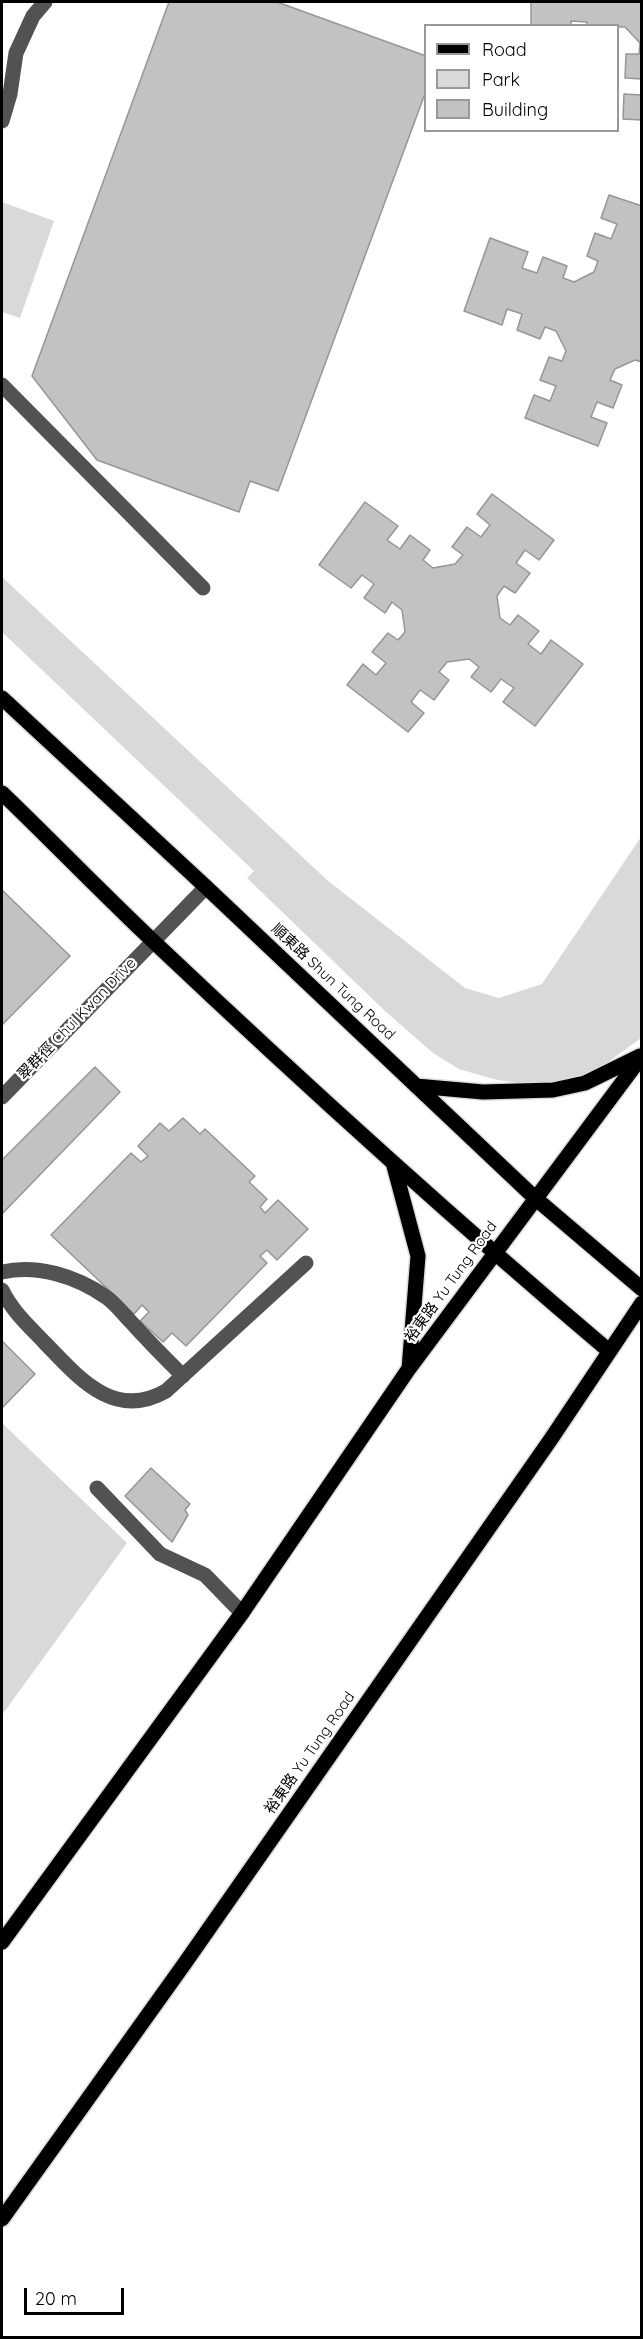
<!DOCTYPE html>
<html>
<head>
<meta charset="utf-8">
<style>
	body { margin:0 }
	#map { position:relative; width:643px; height:2339px; overflow:hidden; background:#fff; font-family:Quicksand,sans-serif }
	canvas { display:block }
	.frame { position:absolute; inset:0; border:3px solid #000; pointer-events:none }
	.legend { position:absolute; left:424px; top:24px; width:195px; height:108px; box-sizing:border-box; background:#fff; border:2px solid #999; margin:0; padding:8px 10px; list-style:none; font-size:18px; color:#000 }
	.legend li { display:flex; align-items:center; gap:12px; height:30px }
	.legend b { width:30px; border:2px solid #999 }
	.scale { position:absolute; left:24px; top:2288px; width:100px; height:27px; box-sizing:border-box; border:3px solid #000; border-top:0; padding-left:8px; font-size:18px; line-height:21px; white-space:nowrap; color:#000; -webkit-text-stroke:4px #fff; paint-order:stroke }
</style>
</head>
<body>
<div id="map">
<canvas width="643" height="2339"></canvas>
<div class="frame"></div>
<ul class="legend">
<li><b style="height:8px;background:#000"></b>Road</li>
<li><b style="height:16px;background:#d9d9d9"></b>Park</li>
<li><b style="height:16px;background:#c2c2c2"></b>Building</li>
</ul>
<div class="scale">20 m</div>
</div>
<script>
const ctx = document.querySelector('canvas').getContext('2d');
ctx.lineJoin = 'round';
function fill(path, color) { ctx.fillStyle = color; ctx.fill(path, 'evenodd'); }
function stroke(path, color, width, dash) { ctx.strokeStyle = color; ctx.lineWidth = width; ctx.lineCap = dash ? 'butt' : 'round'; ctx.setLineDash(dash || []); ctx.stroke(path); }
function label(font, color, halo, rows, align = 'center') {
  ctx.font = font + ' Quicksand,"Noto Sans TC",sans-serif'; ctx.lineWidth = 4.5; ctx.setLineDash([]); ctx.textBaseline = 'middle'; ctx.strokeStyle = halo; ctx.fillStyle = color; for (const [text, x, y, turn = 0] of rows) {
    ctx.save(); ctx.translate(x, y); ctx.rotate((+turn || 0) * Math.PI / 180); ctx.textAlign = isNaN(turn) ? turn : align; if (halo) ctx.strokeText(text, 0, 0); ctx.fillText(text, 0, 0); ctx.restore();
  }
}
fill(new Path2D(`
	M 2,202 L 54,221 L 20,318 L 2,312 Z
	M 2,577 L 327,880 L 465,988 L 499,998 L 542,984 L 641,837 L 641,1038 L 597,1070 L 549,1086 L 497,1080 L 459,1069 L 433,1053 L 385,1011 L 247,878 L 254,871 L 2,632 Z
	M 2,1423 L 127,1543 L 2,1715 Z`), '#d9d9d9');
const building = new Path2D(`
	M 169,2 L 277,2 L 426,56 L 426,91 L 278,491 L 250,481 L 239,512 L 97,460 L 32,376 Z
	M 531,2 L 642,2 L 642,79 L 625,78 L 626,54 L 639,54 L 640,43 L 625,27 L 587,26 L 587,22 L 571,21 L 571,26 L 531,26 Z
	M 642,90 L 642,120 L 623,119 L 624,94 L 641,95 Z
	M 609,195 L 642,206 L 642,362 L 635,360 L 615,369 L 610,380 L 622,385 L 613,408 L 597,402 L 591,417 L 607,423 L 598,446 L 525,418 L 534,395 L 550,401 L 556,386 L 540,380 L 549,357 L 562,361 L 566,351 L 556,331 L 545,327 L 540,339 L 517,330 L 522,314 L 507,309 L 502,325 L 464,311 L 490,238 L 528,252 L 522,268 L 537,273 L 543,257 L 567,266 L 563,278 L 574,282 L 594,272 L 598,261 L 587,256 L 595,233 L 611,239 L 617,224 L 601,218 Z
	M 492,494 L 554,540 L 539,560 L 525,550 L 516,563 L 530,573 L 515,593 L 504,586 L 497,596 L 500,618 L 510,625 L 518,615 L 539,631 L 528,644 L 541,654 L 551,640 L 583,664 L 535,726 L 503,702 L 514,688 L 501,679 L 491,692 L 471,677 L 479,667 L 469,659 L 447,662 L 439,672 L 449,680 L 434,700 L 420,690 L 411,702 L 424,713 L 408,732 L 347,685 L 363,664 L 376,675 L 386,663 L 372,652 L 388,633 L 398,640 L 405,632 L 402,610 L 392,602 L 385,613 L 364,598 L 374,584 L 362,575 L 351,588 L 319,565 L 365,502 L 398,526 L 387,540 L 400,549 L 410,535 L 430,550 L 423,560 L 433,568 L 455,564 L 463,555 L 452,547 L 467,527 L 481,537 L 490,525 L 477,514 Z
	M 2,890 L 70,956 L 2,1025 Z
	M 95,1067 L 120,1092 L 2,1214 L 2,1160 Z
	M 183,1118 L 200,1134 L 205,1129 L 255,1176 L 249,1182 L 267,1199 L 260,1207 L 265,1213 L 278,1200 L 308,1229 L 277,1260 L 267,1250 L 260,1256 L 267,1263 L 186,1346 L 172,1333 L 163,1342 L 140,1321 L 149,1312 L 142,1305 L 134,1314 L 51,1235 L 131,1153 L 141,1162 L 148,1156 L 138,1146 L 160,1123 L 169,1131 Z
	M 2,1341 L 35,1374 L 2,1408 Z
	M 151,1468 L 190,1504 L 185,1510 L 188,1515 L 172,1542 L 125,1496 Z`);
fill(building, '#c2c2c2');
stroke(building, '#969696', 1.5);
const major = new Path2D(`
	M 2,698 L 206,887 L 535,1198 L 642,1289
	M 2,793 C 53,842 102,893 154,942 C 302,1082 453,1219 609,1351
	M 416,1086 L 483,1092 L 553,1090 L 585,1083 L 640,1056
	M 394,1166 L 418,1256 L 409,1369
	M 2,1942 L 242,1613 L 408,1370 L 642,1056
	M 2,2219 L 185,1963 L 551,1439 L 642,1303`);
stroke(major, '#dbdbdb', 18);
stroke(new Path2D(`
	M 2,121 L 10,94 L 16,53 L 33,16 L 45,2
	M 2,385 L 203,588
	M 2,1097 L 206,887
	M 2,1272 C 37,1264 76,1276 106,1297 C 115,1303 123,1314 132,1323 C 148,1341 165,1358 183,1376
	M 2,1290 C 12,1311 29,1326 45,1343 C 78,1377 114,1421 166,1391 L 306,1263
	M 97,1488 L 160,1554 L 205,1575 L 242,1613`), '#525252', 15);
stroke(major, '#000', 15);
label('15px', '#000', '#fff', [
	["順東路 Shun Tung Road",333,982,43],
	["翠群徑 Chui Kwan Drive",77,1019,-46],
	["裕東路 Yu Tung Road",451,1282,-54],
	["裕東路 Yu Tung Road",310,1753,-55]
]);
</script>
</body>
</html>
